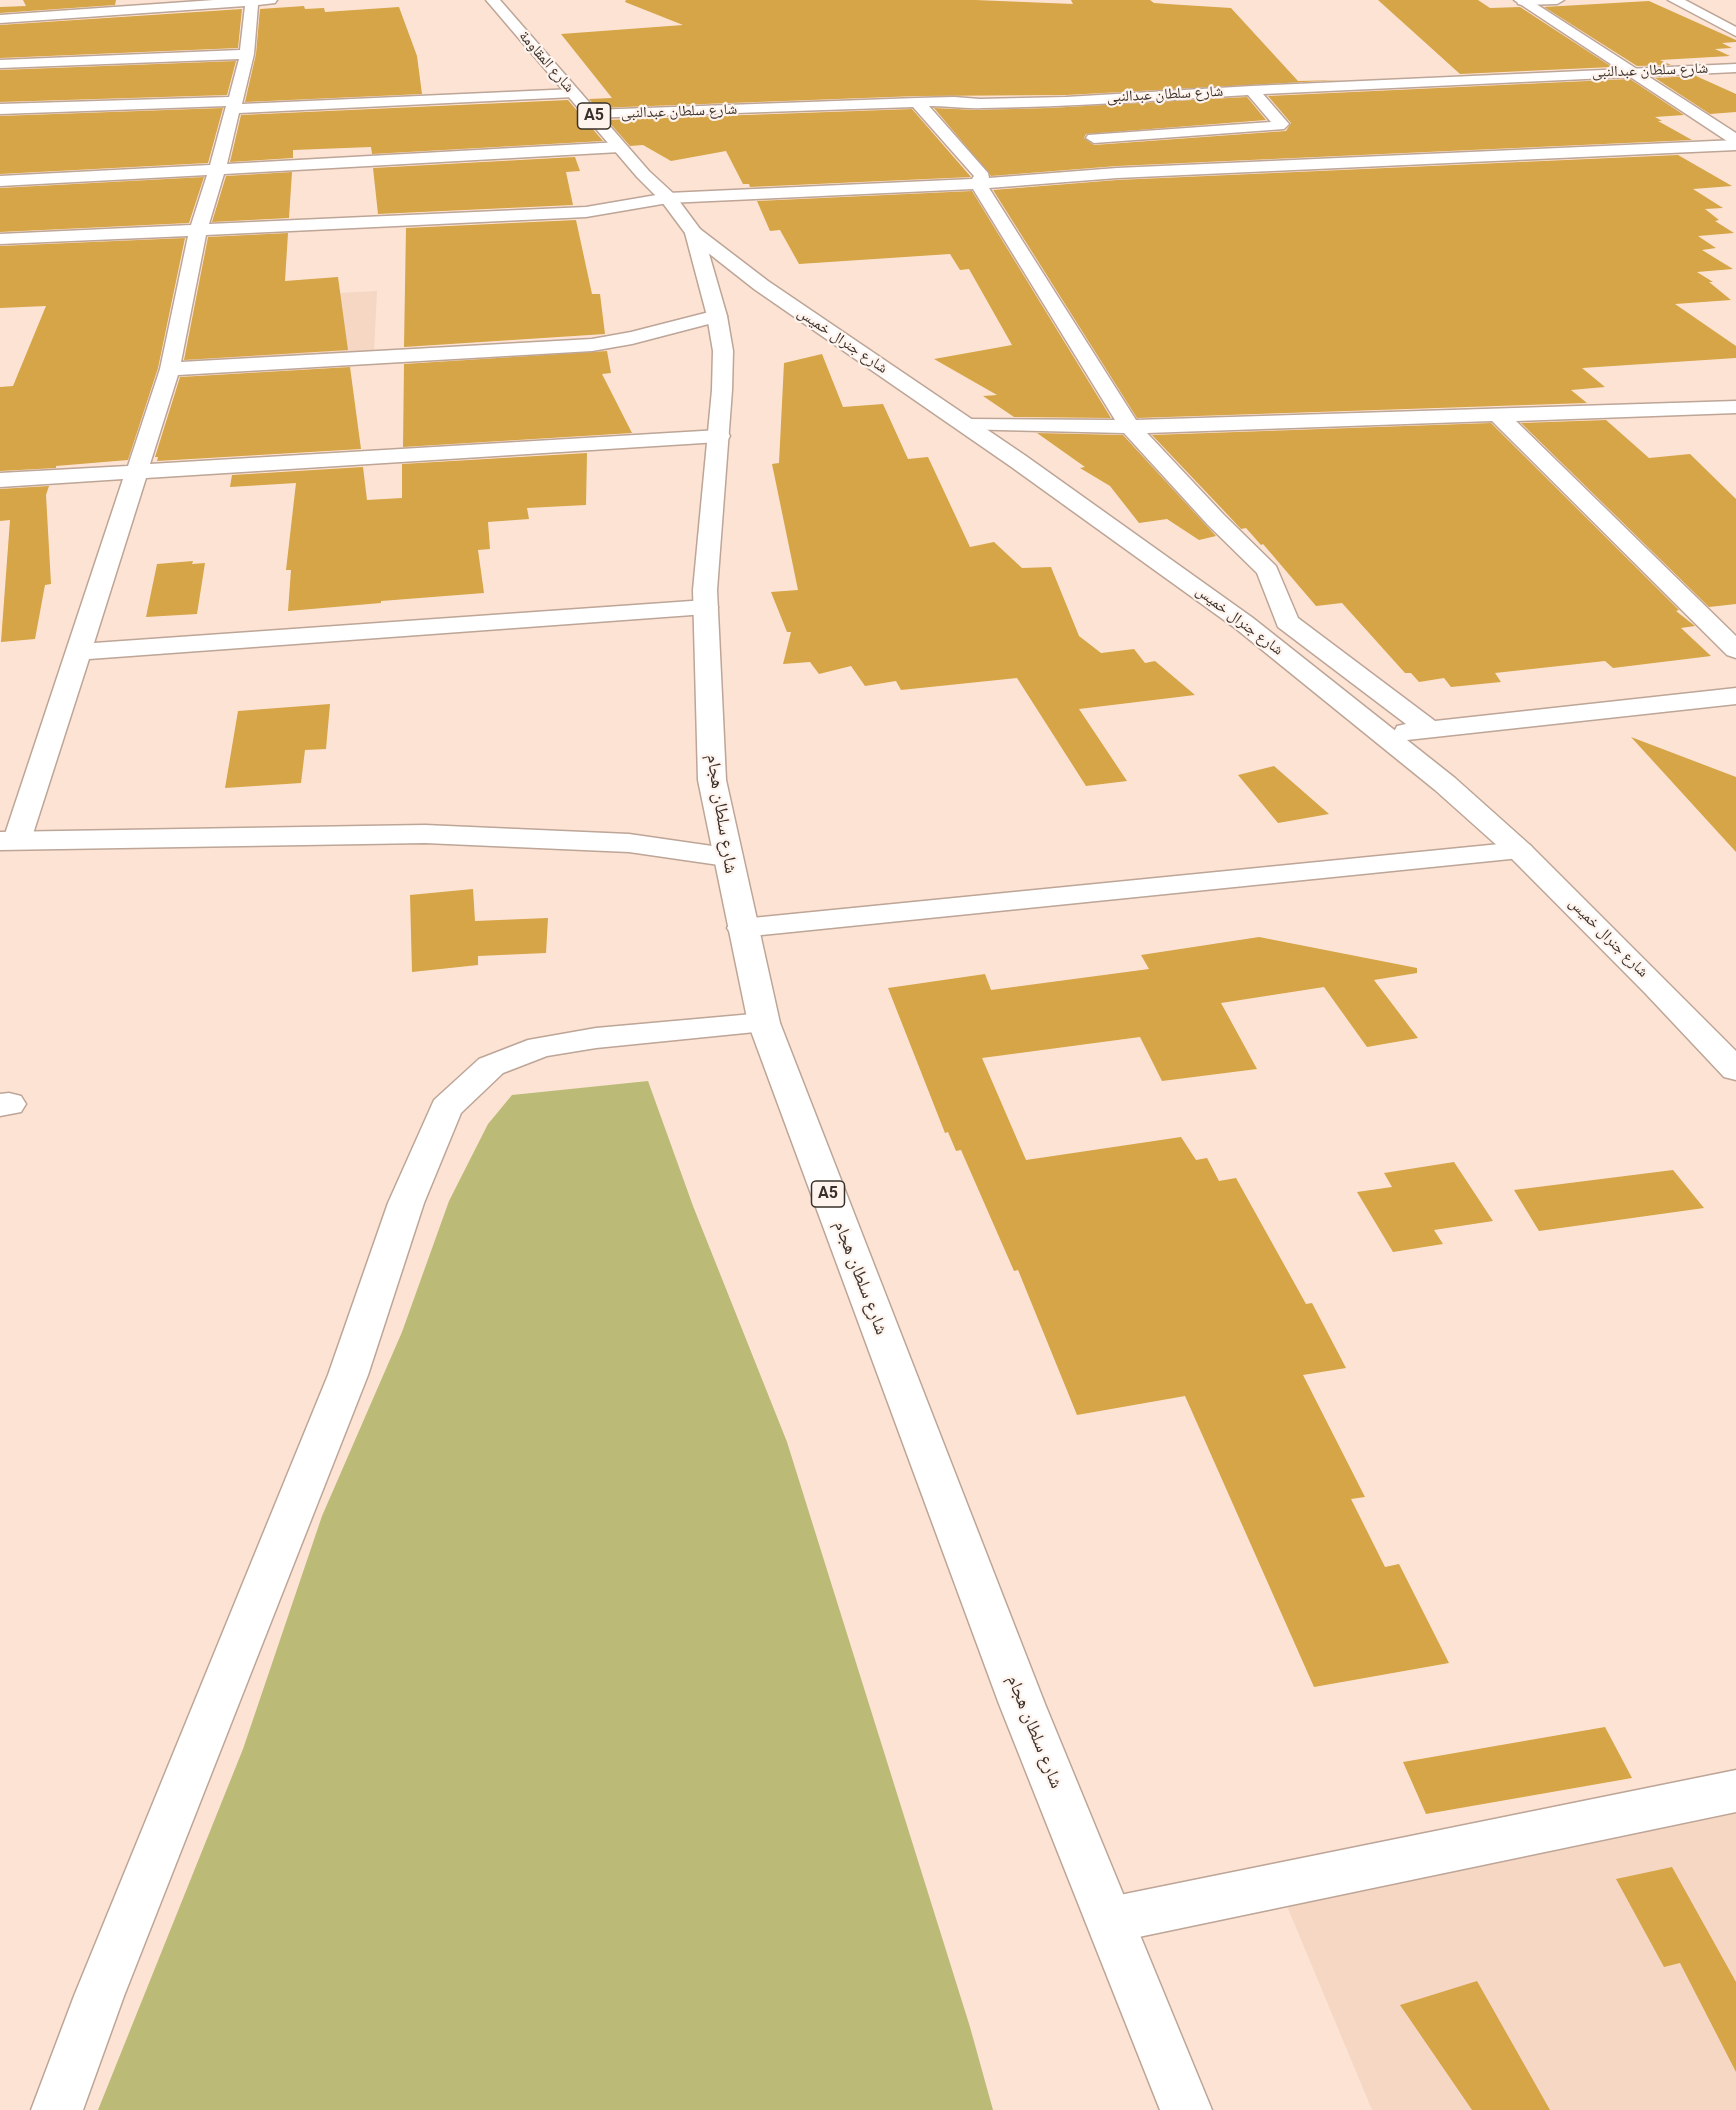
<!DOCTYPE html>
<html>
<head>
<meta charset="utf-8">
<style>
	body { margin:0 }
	canvas { display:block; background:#fce3d4 }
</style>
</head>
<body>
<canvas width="1736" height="2110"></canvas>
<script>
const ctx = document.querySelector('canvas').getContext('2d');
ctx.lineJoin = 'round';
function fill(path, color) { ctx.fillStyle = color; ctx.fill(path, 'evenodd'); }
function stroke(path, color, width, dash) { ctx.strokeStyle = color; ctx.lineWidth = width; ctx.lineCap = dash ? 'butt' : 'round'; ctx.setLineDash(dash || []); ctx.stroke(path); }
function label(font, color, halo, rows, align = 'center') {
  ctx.font = font + ' Roboto,"Noto Naskh Arabic",sans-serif'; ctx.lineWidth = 4.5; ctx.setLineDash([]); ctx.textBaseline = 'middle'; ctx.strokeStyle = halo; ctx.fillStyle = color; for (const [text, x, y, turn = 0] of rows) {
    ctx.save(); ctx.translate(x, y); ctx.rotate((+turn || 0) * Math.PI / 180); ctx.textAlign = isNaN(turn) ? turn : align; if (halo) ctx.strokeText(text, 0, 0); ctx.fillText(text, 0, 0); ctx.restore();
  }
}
fill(new Path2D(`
	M 377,291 L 374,351 L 191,361 L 204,300 Z
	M 1736,1810 L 1736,2110 L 1372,2110 L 1287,1906 Z`), '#f5d7c3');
fill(new Path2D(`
	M 648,1081 L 693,1206 L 787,1442 L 970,2027 L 993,2110 L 98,2110 L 243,1749 L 322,1516 L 402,1332 L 449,1201 L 488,1124 L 512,1095 Z`), '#bb7');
fill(new Path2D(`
	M 23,0 L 116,0 L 115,5 L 0,13 L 0,7 L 26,6 Z
	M 626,0 L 975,0 L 1073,4 L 1071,0 L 1150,0 L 1154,3 L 1167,4 L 1231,8 L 1298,81 L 1341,80 L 1066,95 L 917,96 L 597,108 L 589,99 L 612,98 L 561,34 L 683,25 L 625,2 Z
	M 1378,0 L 1478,0 L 1490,8 L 1520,7 L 1612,67 L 1460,74 Z
	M 1649,1 L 1736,40 L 1736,42 L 1722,43 L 1732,48 L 1715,49 L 1730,56 L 1660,60 L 1671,65 L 1637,66 L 1544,7 Z
	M 304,6 L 305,9 L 324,8 L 325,12 L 399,7 L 417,56 L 422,94 L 245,102 L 256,54 L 260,9 Z
	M 242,9 L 238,48 L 0,58 L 0,25 Z
	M 236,61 L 227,95 L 0,102 L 0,70 Z
	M 1696,76 L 1736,94 L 1736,112 L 1710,114 L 1655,78 Z
	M 1630,79 L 1684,115 L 1655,117 L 1662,121 L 1658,121 L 1692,140 L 1117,166 L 991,176 L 934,108 L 976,110 L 1050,108 L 1247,97 L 1266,120 L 1086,134 L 1084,138 L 1094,145 L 1286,131 L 1291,123 L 1268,96 Z
	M 568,100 L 603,141 L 372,154 L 371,147 L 293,150 L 293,158 L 230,162 L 241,115 Z
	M 223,108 L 208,163 L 0,174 L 0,116 Z
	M 912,109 L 971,177 L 750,187 L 749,184 L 743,184 L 726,151 L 671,161 L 643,145 L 630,146 L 607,120 Z
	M 1678,155 L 1732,186 L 1693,189 L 1723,208 L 1705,209 L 1719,220 L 1715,221 L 1734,233 L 1698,236 L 1716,248 L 1702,250 L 1733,269 L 1697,272 L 1713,282 L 1709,282 L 1731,300 L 1675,304 L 1736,346 L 1736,358 L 1582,368 L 1605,387 L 1571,390 L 1587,403 L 1137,418 L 993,190 L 1117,180 Z
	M 575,157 L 580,171 L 566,172 L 573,205 L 378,214 L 373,168 Z
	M 292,172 L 289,218 L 212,222 L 226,176 Z
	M 204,177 L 189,223 L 0,232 L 0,188 Z
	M 972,191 L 1111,418 L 1014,417 L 983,396 L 997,395 L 934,359 L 1012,345 L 969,269 L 960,270 L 950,254 L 799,264 L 780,230 L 770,231 L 757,201 Z
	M 576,220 L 592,294 L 600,294 L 605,334 L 404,347 L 406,228 Z
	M 288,233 L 285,281 L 338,277 L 348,350 L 184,360 L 208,237 Z
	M 185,238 L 158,368 L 128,460 L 56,466 L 56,468 L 0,471 L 0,387 L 13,386 L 46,306 L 0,308 L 0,246 Z
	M 607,351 L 611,373 L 602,374 L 632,433 L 403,447 L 404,364 Z
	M 822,354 L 843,407 L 883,404 L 908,459 L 928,457 L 970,547 L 994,542 L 1022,568 L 1051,567 L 1079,636 L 1101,653 L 1134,649 L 1145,663 L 1155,661 L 1195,695 L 1079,709 L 1127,781 L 1086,786 L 1017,678 L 901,690 L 896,681 L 865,686 L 851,666 L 819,674 L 810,662 L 783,664 L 791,632 L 787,632 L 771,592 L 798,590 L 772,464 L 779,463 L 784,363 Z
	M 350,367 L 361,449 L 157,461 L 158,457 L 155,457 L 180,377 Z
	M 1606,420 L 1649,458 L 1690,454 L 1736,499 L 1736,604 L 1709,607 L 1521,423 Z
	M 1491,423 L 1679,610 L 1676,611 L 1695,626 L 1681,628 L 1711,656 L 1613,668 L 1605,661 L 1495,673 L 1501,682 L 1451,687 L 1444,678 L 1419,682 L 1411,673 L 1405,673 L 1342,603 L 1316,606 L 1263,544 L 1261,545 L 1246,528 L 1241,529 L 1226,513 L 1152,435 Z
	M 1037,433 L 1123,435 L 1216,536 L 1199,540 L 1167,519 L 1139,523 L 1110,486 L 1080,468 L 1085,467 Z
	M 587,453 L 586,505 L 527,508 L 529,519 L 488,522 L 490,549 L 478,550 L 484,593 L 381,601 L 381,603 L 288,611 L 291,570 L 286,570 L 296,483 L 230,487 L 232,475 L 363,467 L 367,500 L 402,498 L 402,464 Z
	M 49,486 L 46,495 L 51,584 L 45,585 L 35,639 L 1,642 L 10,520 L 0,521 L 0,489 Z
	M 193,561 L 192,564 L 205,563 L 197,614 L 146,617 L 157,564 Z
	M 330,704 L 326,749 L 305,750 L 301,783 L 225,788 L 238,711 Z
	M 1631,737 L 1736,777 L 1736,852 Z
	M 1274,766 L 1329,814 L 1278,823 L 1238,775 Z
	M 473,889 L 475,921 L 548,918 L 546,953 L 478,956 L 478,965 L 412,972 L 410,895 Z
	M 1259,937 L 1417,968 L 1417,973 L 1374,980 L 1418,1038 L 1367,1047 L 1324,987 L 1221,1003 L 1257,1069 L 1162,1081 L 1140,1037 L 982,1058 L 1026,1160 L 1181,1137 L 1196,1160 L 1207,1158 L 1219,1181 L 1236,1178 L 1306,1304 L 1312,1303 L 1346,1368 L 1303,1375 L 1365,1497 L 1351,1499 L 1385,1567 L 1399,1564 L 1449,1663 L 1314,1687 L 1185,1396 L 1077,1415 L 1018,1270 L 1014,1271 L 961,1150 L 956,1151 L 948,1132 L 945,1133 L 888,988 L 985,974 L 991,990 L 1149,969 L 1141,955 Z
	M 1454,1162 L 1493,1221 L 1434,1230 L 1443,1244 L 1393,1252 L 1357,1192 L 1392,1187 L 1384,1173 Z
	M 1673,1170 L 1704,1208 L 1539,1231 L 1514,1190 Z
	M 1605,1727 L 1632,1778 L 1426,1814 L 1403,1762 Z
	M 1672,1867 L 1736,1982 L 1736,2072 L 1680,1963 L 1664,1967 L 1616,1879 Z
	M 1477,1981 L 1550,2110 L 1472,2110 L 1400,2005 Z`), '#d6a547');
const street = new Path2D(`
	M 214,0 L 277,0 L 275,3 L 258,5 L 254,54 L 242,104 L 574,89 L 581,93 L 574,97 L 239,113 L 227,164 L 620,142 L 628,147 L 620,152 L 224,174 L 209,224 L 586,207 L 668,193 L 972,179 L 974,176 L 913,107 L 588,118 L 585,115 L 588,112 L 593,110 L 917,98 L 954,97 L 980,99 L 1066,97 L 1252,86 L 1736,64 L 1736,72 L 1263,94 L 1289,124 L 1284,129 L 1094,143 L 1086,138 L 1088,135 L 1271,122 L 1248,95 C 1160,100 1072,107 983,108 C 965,109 947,106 929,106 L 988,173 L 989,178 L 1117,168 L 1736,140 L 1736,150 L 1117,178 L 989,188 L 1136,420 L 1736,401 L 1736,413 L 1516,421 L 1736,636 L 1736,658 L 1727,655 L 1492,421 L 1147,433 L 1224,515 L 1276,566 L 1298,618 L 1435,721 L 1736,688 L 1736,704 L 1407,740 L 1397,738 L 1394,732 L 1397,726 L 1406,724 L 1278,627 L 1257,573 L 1208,525 L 1124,433 L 958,429 L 954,425 L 958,421 L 965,419 L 1115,420 L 973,189 L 668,203 L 586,217 L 206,235 L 181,362 L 592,339 L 631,332 L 717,310 L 724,312 L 727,316 L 724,320 L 632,344 L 592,351 L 178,375 L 150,464 L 719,430 L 727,431 L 730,436 L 727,441 L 719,442 L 146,478 L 94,643 L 706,600 L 715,602 L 718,607 L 715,612 L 706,614 L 89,659 L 31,840 L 27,846 L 17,849 L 7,846 L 3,840 L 123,479 L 0,487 L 0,473 L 128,466 L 160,369 L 188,236 L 0,244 L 0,234 L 191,225 L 207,175 L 0,186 L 0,176 L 210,165 L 226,106 L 0,114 L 0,104 L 229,97 L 239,59 L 0,68 L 0,60 L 240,50 L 245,6 L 0,23 L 0,15 Z
	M 1517,0 L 1564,0 L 1557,4 L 1523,5 L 1518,4 Z
	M 1668,0 L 1685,0 L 1736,27 L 1736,36 Z
	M 1520,842 L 1530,845 L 1535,851 L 1530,857 L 742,937 L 731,934 L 727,928 L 731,922 L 742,919 Z
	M 764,1013 L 775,1016 L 780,1023 L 775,1030 L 596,1048 L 547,1056 L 503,1073 L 461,1113 L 424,1203 L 368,1375 L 124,1996 L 83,2110 L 31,2110 L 74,1996 L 328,1375 L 388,1203 L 434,1100 L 479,1059 L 528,1040 L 596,1028 Z
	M 9,1093 L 21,1096 L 26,1104 L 21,1112 L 0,1116 L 0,1094 Z
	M 1736,1770 L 1736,1812 L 1110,1943 L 1093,1936 L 1085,1920 L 1093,1904 L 1110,1897 Z`);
const secondary = new Path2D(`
	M 1514,0 L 1530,0 L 1736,133 L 1736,145 L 1730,143 Z
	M 694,228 L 700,229 L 768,281 L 1026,456 L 1253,618 L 1455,778 L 1530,845 L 1736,1051 L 1736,1080 L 1724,1077 L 1644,992 L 1510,857 L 1435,790 L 1235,628 L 1010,466 L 754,289 L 688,237 L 685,233 L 688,229 Z
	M 425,825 L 629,834 L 726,848 L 736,851 L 741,857 L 736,863 L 726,866 L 629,852 L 425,843 L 0,850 L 0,832 Z`);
const highway = new Path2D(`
	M 486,0 L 500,0 L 649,171 L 674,194 L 703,233 L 727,316 L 733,351 L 732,390 L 717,590 L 726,780 L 780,1023 L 1045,1704 L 1212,2110 L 1160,2110 L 999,1704 L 748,1023 L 698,780 L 693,590 L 712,390 L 713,351 L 707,316 L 685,233 L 662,202 L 637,177 Z`);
stroke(street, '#bda597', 3);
stroke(secondary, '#bda597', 3);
stroke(highway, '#bda597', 3);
fill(street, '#fff');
fill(secondary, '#fff');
fill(highway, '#fff');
label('15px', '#39302a', '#fef3ed', [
	["شارع المقاومة",546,62,49],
	["شارع سلطان عبدالنبى",1650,71,-2],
	["شارع سلطان عبدالنبى",1165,95,-3],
	["شارع سلطان عبدالنبى",679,112,-2],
	["شارع جنرال خميس",842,341,34],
	["شارع جنرال خميس",1239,621,37],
	["شارع جنرال خميس",1608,938,45]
]);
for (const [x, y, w] of [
	[594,116,33],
	[828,1194,33]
]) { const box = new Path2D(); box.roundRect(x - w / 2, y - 13, w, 26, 4.5); ctx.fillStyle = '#fef3ed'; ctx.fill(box); stroke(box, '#39302a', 1.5); }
label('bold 16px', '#39302a', null, [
	["A5",594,116],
	["A5",828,1194]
]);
label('18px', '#39302a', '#fef3ed', [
	["شارع سلطان هجام",721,814,81],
	["شارع سلطان هجام",860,1278,69],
	["شارع سلطان هجام",1034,1732,68]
]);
</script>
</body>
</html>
